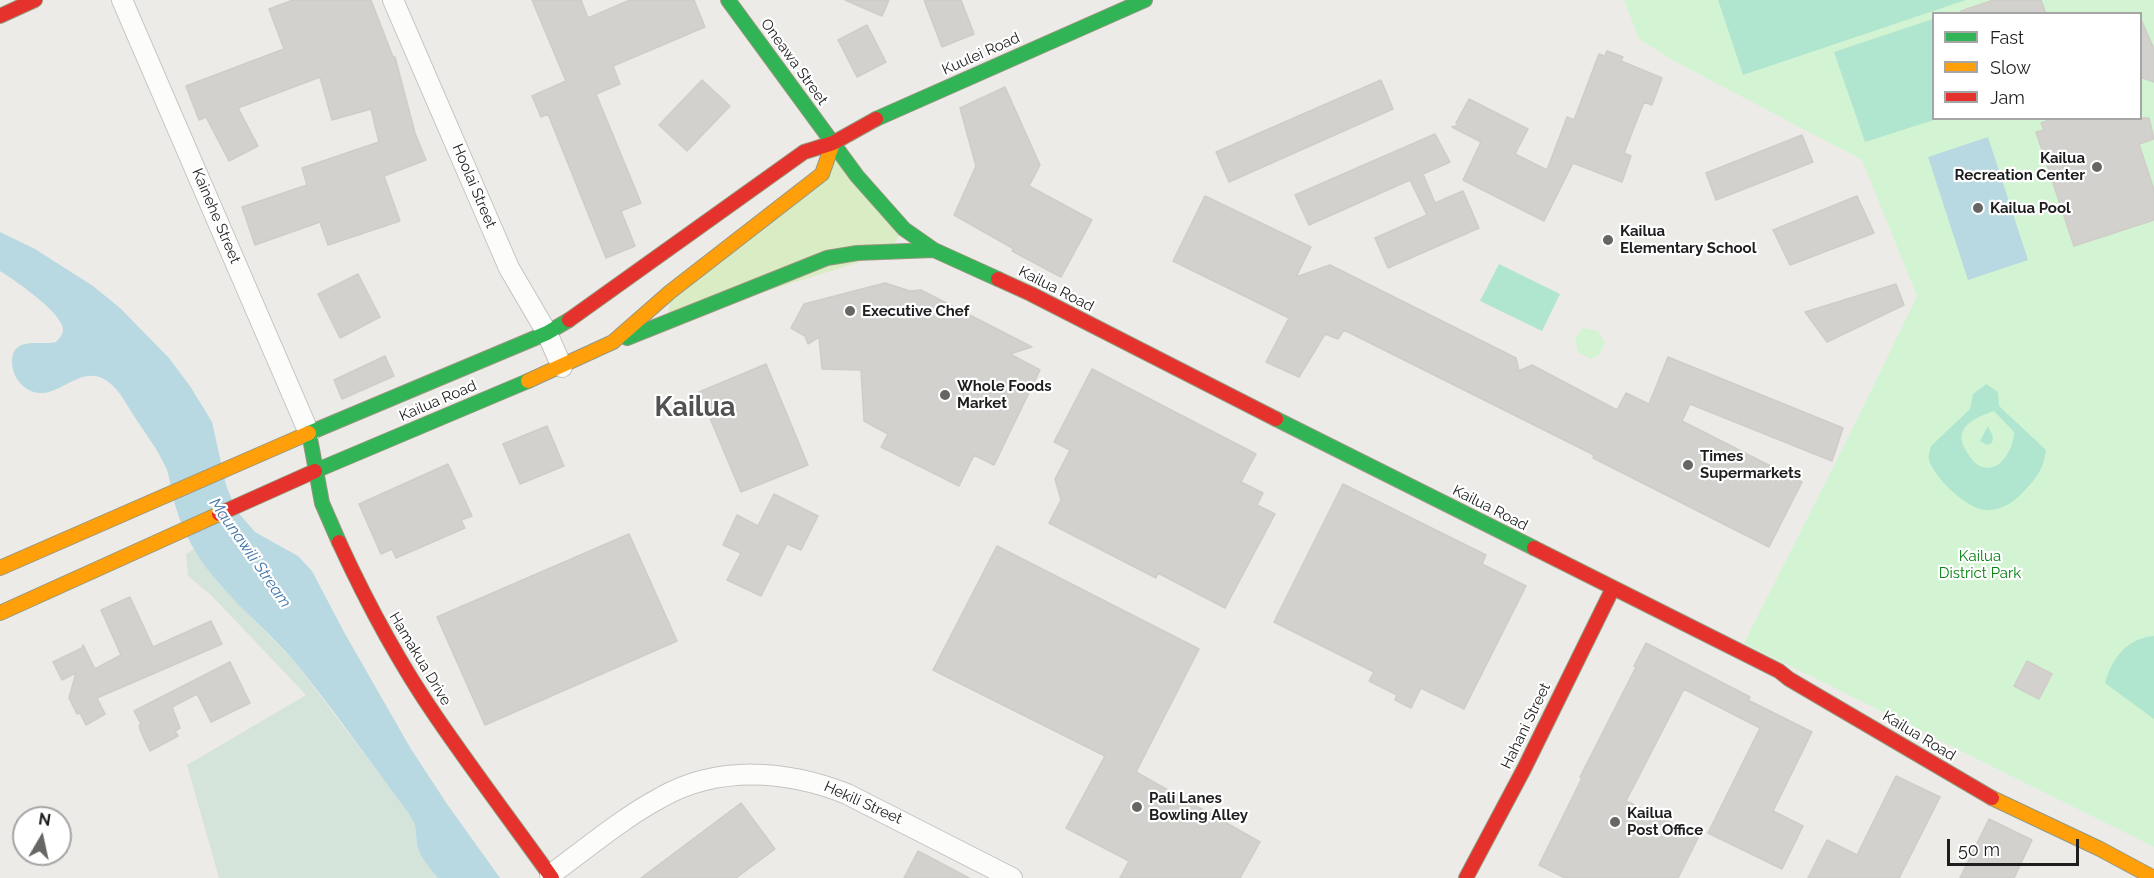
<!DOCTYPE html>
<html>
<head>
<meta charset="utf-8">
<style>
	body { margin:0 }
	#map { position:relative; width:2154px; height:878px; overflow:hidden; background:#edebe7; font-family:Raleway,sans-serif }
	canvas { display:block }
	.legend { position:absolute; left:1932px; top:12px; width:210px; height:108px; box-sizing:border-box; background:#fff; border:2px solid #a5a5a5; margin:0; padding:8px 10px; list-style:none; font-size:18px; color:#1e1e1e }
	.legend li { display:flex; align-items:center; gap:12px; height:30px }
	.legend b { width:30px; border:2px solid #a5a5a5 }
	.north { position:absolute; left:12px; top:806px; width:60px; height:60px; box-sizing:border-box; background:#fff; border:2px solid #a5a5a5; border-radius:50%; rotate:9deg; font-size:16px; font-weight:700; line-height:24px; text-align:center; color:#1e1e1e }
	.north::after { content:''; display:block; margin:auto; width:21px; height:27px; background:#666664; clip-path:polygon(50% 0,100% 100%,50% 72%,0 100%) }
	.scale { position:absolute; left:1947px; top:839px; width:132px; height:27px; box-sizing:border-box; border:3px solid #1e1e1e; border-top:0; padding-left:8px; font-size:18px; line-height:21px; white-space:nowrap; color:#1e1e1e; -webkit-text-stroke:4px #fff; paint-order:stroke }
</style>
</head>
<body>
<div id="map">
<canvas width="2154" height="878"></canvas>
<ul class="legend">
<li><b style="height:8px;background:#30b455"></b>Fast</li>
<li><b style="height:8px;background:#ff9f0a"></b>Slow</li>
<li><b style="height:8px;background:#e5322d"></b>Jam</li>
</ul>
<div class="north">N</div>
<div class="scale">50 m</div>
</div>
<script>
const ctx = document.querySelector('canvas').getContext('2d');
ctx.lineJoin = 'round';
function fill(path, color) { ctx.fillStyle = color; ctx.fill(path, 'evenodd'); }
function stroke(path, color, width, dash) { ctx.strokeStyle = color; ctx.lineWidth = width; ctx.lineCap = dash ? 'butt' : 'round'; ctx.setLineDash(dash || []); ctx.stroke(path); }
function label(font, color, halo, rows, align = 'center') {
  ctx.font = font + ' Raleway,sans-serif'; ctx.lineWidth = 4.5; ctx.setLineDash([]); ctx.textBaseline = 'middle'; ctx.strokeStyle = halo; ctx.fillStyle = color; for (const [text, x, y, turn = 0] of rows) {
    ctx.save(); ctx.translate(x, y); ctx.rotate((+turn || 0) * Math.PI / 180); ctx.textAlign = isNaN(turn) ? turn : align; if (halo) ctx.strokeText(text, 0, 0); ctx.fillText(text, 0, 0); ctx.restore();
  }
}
fill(new Path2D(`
	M 833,143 L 904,229 L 888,253 L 668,322 L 670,292 L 819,176 Z`), '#d9ecc4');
fill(new Path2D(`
	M 194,549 L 217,582 L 295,662 L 407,811 C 418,828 415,826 417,844 C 419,857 430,868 438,878 L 219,878 L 187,765 L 306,695 L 212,596 L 188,576 L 186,554 Z`), '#d4e4da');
fill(new Path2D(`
	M 1624,0 L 2154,0 L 2154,847 L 1744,643 L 1847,440 L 1917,296 L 1862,160 L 1676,62 L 1639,39 ZM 1934,14 L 2140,14 L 2140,118 L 1934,118 Z
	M 1583,328 L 1598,331 L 1605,343 L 1600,354 L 1591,359 L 1578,352 L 1575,339 Z`), '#d3f4d3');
fill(new Path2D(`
	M 1718,0 L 1966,0 L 1743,75 Z
	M 1933,19 L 1934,118 L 1937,119 L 1865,142 L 1834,52 Z
	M 1499,264 L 1560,294 L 1542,331 L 1480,301 Z
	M 1986,384 L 1998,392 L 1999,406 L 2046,450 C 2044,467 2037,478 2025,490 C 2016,500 2005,509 1990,510 C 1970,513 1934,478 1929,460 C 1928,455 1930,451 1931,446 L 1970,409 L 1973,394 ZM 1994,411 L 2014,432 C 2014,448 2000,475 1980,466 C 1974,463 1970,457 1967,452 C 1951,428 1974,418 1994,411 Z
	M 1988,426 L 1993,437 L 1992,443 L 1987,445 L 1980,441 Z
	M 2154,636 L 2154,719 L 2105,683 C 2112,658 2127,638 2154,636 Z`), '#b0e6cf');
fill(new Path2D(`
	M 1988,137 L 2028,260 L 1968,280 L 1928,157 Z
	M 0,232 L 35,249 L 93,286 L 120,308 L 169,358 L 190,386 L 212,422 L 226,485 L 236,510 L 255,532 L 298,556 L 312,571 L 344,632 L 411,749 L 447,804 L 500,878 L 438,878 C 430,868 419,857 417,844 C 415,826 418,828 407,811 C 370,762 334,710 295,662 C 267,629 231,602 205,566 C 191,547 180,524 174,501 C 172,491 170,480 167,470 C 159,451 145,433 134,416 C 128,407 123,397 116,389 C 81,349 55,415 22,385 C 15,378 12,370 12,361 C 13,335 41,346 56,342 C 61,337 65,332 62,325 C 55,308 16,281 0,271 Z`), '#b8d9e1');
const building = new Path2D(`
	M 293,0 L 371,0 L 393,57 L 395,57 L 415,133 L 426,160 L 384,176 L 400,221 L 328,245 L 320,222 L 255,245 L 242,207 L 307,185 L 302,168 L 379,142 L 371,109 L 332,120 L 320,77 L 238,108 L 258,146 L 229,161 L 206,117 L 199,120 L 186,86 L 284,49 L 269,9 Z
	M 532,0 L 581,0 L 588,18 L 630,0 L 694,0 L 705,27 L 613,66 L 620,84 L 596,94 L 641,203 L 621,211 L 635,246 L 606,258 L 548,114 L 541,117 L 532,96 L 566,81 Z
	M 845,0 L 889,0 L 882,16 Z
	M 924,0 L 961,0 L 974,34 L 942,47 Z
	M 1994,0 L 2041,0 L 2046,14 L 1962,14 L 1961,11 Z
	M 2140,17 L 2154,49 L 2154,82 L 2140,77 Z
	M 867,25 L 886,62 L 857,77 L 838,40 Z
	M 1607,51 L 1623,57 L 1621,61 L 1662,78 L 1652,105 L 1644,102 L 1624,153 L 1631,156 L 1622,182 L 1573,163 L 1544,221 L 1463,180 L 1481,142 L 1452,127 L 1459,125 L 1456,123 L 1469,99 L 1528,129 L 1515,154 L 1547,170 L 1567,117 L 1574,120 L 1599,54 L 1605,56 Z
	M 702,80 L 730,106 L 687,151 L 659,125 Z
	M 1381,80 L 1393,109 L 1229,182 L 1216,152 Z
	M 1005,87 L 1040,165 L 1029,186 L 1092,220 L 1061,277 L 1012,251 L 1014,249 L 954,215 L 976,166 L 960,108 Z
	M 2056,118 L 2149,118 L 2154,139 L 2139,144 L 2154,190 L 2154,220 L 2074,246 L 2036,132 L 2044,130 L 2041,123 Z
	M 1435,134 L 1450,162 L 1423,174 L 1435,203 L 1463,191 L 1479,228 L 1388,268 L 1375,238 L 1427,215 L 1410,180 L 1309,225 L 1295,195 Z
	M 1802,135 L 1813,162 L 1716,200 L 1706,173 Z
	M 1205,196 L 1311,247 L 1296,277 L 1330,265 L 1516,358 L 1519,371 L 1532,365 L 1617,410 L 1626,393 L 1649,404 L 1668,357 L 1843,428 L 1832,461 L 1690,404 L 1682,421 L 1802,482 L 1769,547 L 1593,458 L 1594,455 L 1344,330 L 1338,339 L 1325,334 L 1299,377 L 1266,362 L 1289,318 L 1173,261 Z
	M 1857,196 L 1874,233 L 1790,265 L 1773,230 Z
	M 358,274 L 380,317 L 340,338 L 318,294 Z
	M 885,283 L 910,291 L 921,290 L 1032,347 L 1010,354 L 1040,370 L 994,465 L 974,455 L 959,486 L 881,447 L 888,434 L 864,421 L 861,370 L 822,369 L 819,337 L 808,344 L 805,336 L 791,328 L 804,304 Z
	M 1896,284 L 1904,305 L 1827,342 L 1805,312 Z
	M 385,356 L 394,376 L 342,399 L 334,380 Z
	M 766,364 L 808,465 L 741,492 L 699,392 Z
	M 1092,369 L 1256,454 L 1241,482 L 1263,493 L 1257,505 L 1275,514 L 1225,608 L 1158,573 L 1156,578 L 1049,523 L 1061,500 L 1055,479 L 1070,450 L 1054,442 Z
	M 547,426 L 564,466 L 520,484 L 503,444 Z
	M 448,464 L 472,516 L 461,520 L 465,528 L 396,558 L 392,549 L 381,554 L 359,504 Z
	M 1343,484 L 1486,555 L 1482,564 L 1526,586 L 1464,709 L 1421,688 L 1411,708 L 1395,700 L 1397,695 L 1369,681 L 1374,672 L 1274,622 Z
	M 774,494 L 818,516 L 801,550 L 787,544 L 761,596 L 727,580 L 741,553 L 723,545 L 737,515 L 758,526 Z
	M 629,534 L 677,641 L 485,725 L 437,617 Z
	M 997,546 L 1199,649 L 1136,772 L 1260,842 L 1240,878 L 1120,878 L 1129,861 L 1066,828 L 1105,756 L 933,670 Z
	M 130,597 L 153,647 L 211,621 L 222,644 L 97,698 L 105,714 L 86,725 L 80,713 L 77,714 L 69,698 L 76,673 L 62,680 L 53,662 L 82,648 L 83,645 L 95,669 L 121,655 L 101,610 Z
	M 1646,643 L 1750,697 L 1748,700 L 1812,732 L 1773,811 L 1803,826 L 1782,869 L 1708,833 L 1760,728 L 1684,689 L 1626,801 L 1699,836 L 1678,878 L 1565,878 L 1539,865 L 1582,778 L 1580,777 L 1636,667 L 1634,666 Z
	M 2027,661 L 2052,674 L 2039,699 L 2014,686 Z
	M 230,662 L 250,703 L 211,722 L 197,694 L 172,707 L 180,728 L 175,731 L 178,736 L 150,751 L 143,737 L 139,726 L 141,724 L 134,711 Z
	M 1896,776 L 1940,797 L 1899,878 L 1808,878 L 1827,840 L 1857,855 Z
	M 741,803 L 775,849 L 736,878 L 641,878 Z
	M 1989,819 L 2032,840 L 2014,878 L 1960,878 Z
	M 918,851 L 969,878 L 904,878 Z`);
fill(building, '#d3d1ce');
stroke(building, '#d0ccc8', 1.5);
const street = new Path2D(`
	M 122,0 L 309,433
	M 393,0 L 509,268 L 547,333 L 562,367
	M 550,875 C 586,849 621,819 660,798 C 718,765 787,770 847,794 L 1012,878`);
const fast = new Path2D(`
	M 728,0 L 857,176 L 904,229 L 934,250 L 998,279
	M 876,119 L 1145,0
	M 627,338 L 827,258 L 857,253 L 934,250
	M 1276,419 L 1534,548
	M 315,471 L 528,381
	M 339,542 L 322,503 L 309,433 L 547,333 L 569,320`);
const slow = new Path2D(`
	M 528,381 L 613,342 L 670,292 L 822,174 L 833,143
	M 0,568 L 309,433
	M 0,613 L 219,514
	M 1992,798 L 2100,849 L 2154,878`);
const jam = new Path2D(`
	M 0,16 L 35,0
	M 998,279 L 1031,294 L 1276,419
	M 569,320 L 804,152 L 833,143 L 876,119
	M 219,514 L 315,471
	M 339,542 C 367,603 399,663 437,718 C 474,772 514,825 552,878
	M 1534,548 L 1779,671 L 1789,679 L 1992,798
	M 1466,878 L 1524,769 L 1613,588`);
stroke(street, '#c5c4c3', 22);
stroke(fast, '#96977e', 16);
stroke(slow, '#96977e', 16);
stroke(jam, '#96977e', 16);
stroke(street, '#fcfcfb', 20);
stroke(fast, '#30b455', 14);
stroke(slow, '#ff9f0a', 14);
stroke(jam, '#e5322d', 14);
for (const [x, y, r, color] of [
	[2097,167,6,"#666664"],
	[1978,208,6,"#666664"],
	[1608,240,6,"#666664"],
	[850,311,6,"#666664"],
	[945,395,6,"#666664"],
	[1688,465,6,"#666664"],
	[1137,807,6,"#666664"],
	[1615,822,6,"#666664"]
]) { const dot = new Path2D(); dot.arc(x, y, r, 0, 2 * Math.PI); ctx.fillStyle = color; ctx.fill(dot); stroke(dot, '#fff', 2); }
label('15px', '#1e1e1e', '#fff', [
	["Kuulei Road",981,54,-24],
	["Oneawa Street",794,62,54],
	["Hoolai Street",474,186,67],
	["Kainehe Street",216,216,67],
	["Kailua Road",1056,289,27],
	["Kailua Road",438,401,-23],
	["Kailua Road",1490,508,27],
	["Hamakua Drive",420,659,59],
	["Hahani Street",1526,726,-64],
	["Kailua Road",1919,736,31],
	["Hekili Street",863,803,24]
]);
label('bold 15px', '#1e1e1e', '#fff', [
	["Kailua",2085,158,"right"],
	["Recreation Center",2085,175,"right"],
	["Kailua Pool",1990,208],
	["Kailua",1620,231],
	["Elementary School",1620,248],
	["Executive Chef",862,311],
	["Whole Foods",957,386],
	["Market",957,403],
	["Times",1700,456],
	["Supermarkets",1700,473],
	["Pali Lanes",1149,798],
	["Bowling Alley",1149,815],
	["Kailua",1627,813],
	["Post Office",1627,830]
], 'left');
label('15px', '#068211', '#fff', [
	["Kailua",1980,556],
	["District Park",1980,573]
]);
label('italic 16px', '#4377aa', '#fff', [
	["Maunawili Stream",250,553,55]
]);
label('bold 27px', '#515151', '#fff', [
	["Kailua",695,408]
]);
</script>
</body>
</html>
